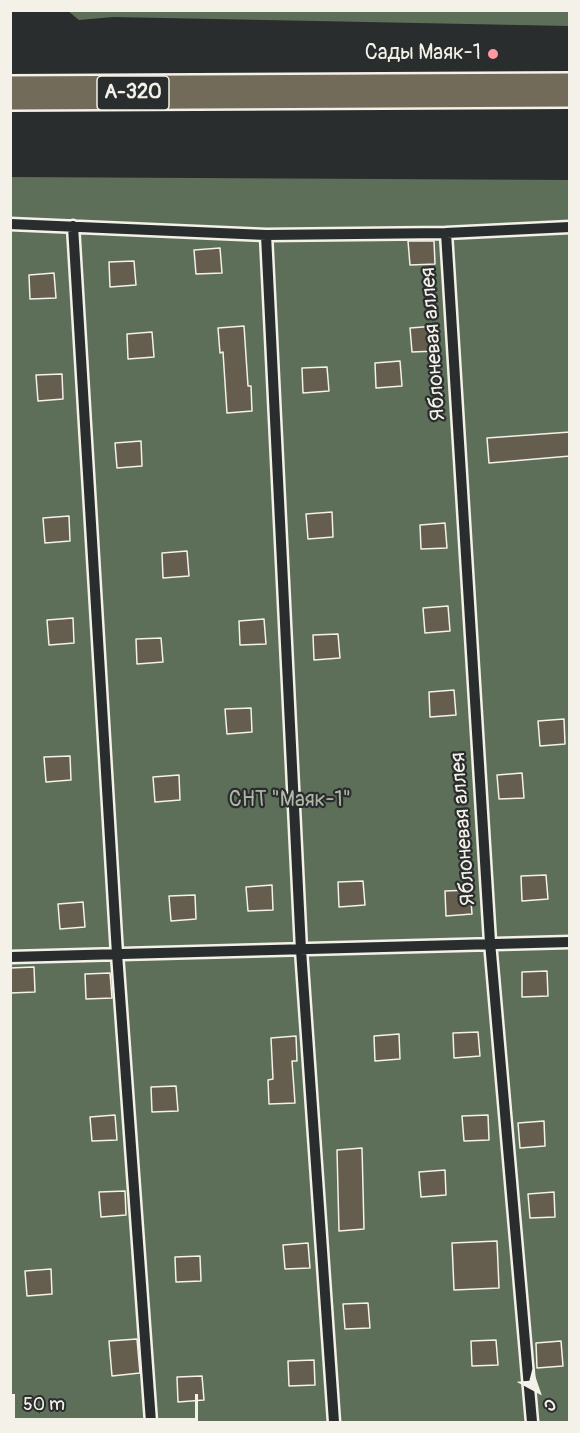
<!DOCTYPE html>
<html>
<head>
<meta charset="utf-8">
<style>
	body { margin:0 }
	#map { position:relative; width:580px; height:1433px; overflow:hidden; background:#2a2d2e; font-family:Pangolin,sans-serif }
	canvas { display:block }
	.frame { position:absolute; inset:0; border:12px solid #f4f1e8; pointer-events:none }
	.north { position:absolute; left:508px; top:1361px; width:60px; height:60px; -webkit-text-stroke:4px #2a2d2e; paint-order:stroke; rotate:140deg; font-size:16px; font-weight:700; line-height:24px; text-align:center; color:#f4f1e8 }
	.north::after { content:''; display:block; margin:auto; width:21px; height:27px; background:#f4f1e8; clip-path:polygon(50% 0,100% 100%,50% 72%,0 100%) }
	.scale { position:absolute; left:12px; top:1394px; width:186px; height:27px; box-sizing:border-box; border:3px solid #f4f1e8; border-top:0; padding-left:8px; font-size:18px; line-height:21px; white-space:nowrap; color:#f4f1e8; -webkit-text-stroke:4px #2a2d2e; paint-order:stroke }
</style>
</head>
<body>
<div id="map">
<canvas width="580" height="1433"></canvas>
<div class="frame"></div>
<div class="north">С</div>
<div class="scale">50 m</div>
</div>
<script>
const ctx = document.querySelector('canvas').getContext('2d');
ctx.lineJoin = 'round';
function fill(path, color) { ctx.fillStyle = color; ctx.fill(path, 'evenodd'); }
function stroke(path, color, width, dash) { ctx.strokeStyle = color; ctx.lineWidth = width; ctx.lineCap = dash ? 'butt' : 'round'; ctx.setLineDash(dash || []); ctx.stroke(path); }
function label(font, color, halo, rows, align = 'center') {
  ctx.font = font + ' Pangolin,sans-serif'; ctx.lineWidth = 4.5; ctx.setLineDash([]); ctx.textBaseline = 'middle'; ctx.strokeStyle = halo; ctx.fillStyle = color; for (const [text, x, y, turn = 0] of rows) {
    ctx.save(); ctx.translate(x, y); ctx.rotate((+turn || 0) * Math.PI / 180); ctx.textAlign = isNaN(turn) ? turn : align; if (halo) ctx.strokeText(text, 0, 0); ctx.fillText(text, 0, 0); ctx.restore();
  }
}
fill(new Path2D(`
	M 569,10 L 569,26 L 113,17 L 79,20 L 68,11 Z
	M 10,177 L 569,180 L 569,1422 L 11,1422 Z`), '#5d6f58');
const building = new Path2D(`
	M 408,241 L 434,241 L 435,264 L 410,265 Z
	M 220,248 L 222,273 L 196,274 L 194,250 Z
	M 134,261 L 136,285 L 110,287 L 109,262 Z
	M 54,273 L 56,298 L 30,299 L 29,275 Z
	M 244,326 L 248,386 L 251,386 L 252,411 L 227,413 L 223,352 L 220,353 L 218,328 Z
	M 436,326 L 437,351 L 412,352 L 410,328 Z
	M 152,332 L 154,357 L 128,359 L 127,334 Z
	M 400,361 L 402,386 L 376,388 L 375,363 Z
	M 327,367 L 329,391 L 303,393 L 302,368 Z
	M 62,374 L 63,399 L 38,401 L 36,375 Z
	M 570,432 L 570,456 L 489,463 L 487,438 Z
	M 141,441 L 142,466 L 117,468 L 115,443 Z
	M 332,512 L 333,537 L 308,539 L 306,514 Z
	M 69,516 L 70,541 L 45,543 L 43,518 Z
	M 445,523 L 447,548 L 421,549 L 420,525 Z
	M 187,551 L 189,576 L 163,578 L 162,553 Z
	M 448,606 L 450,631 L 425,633 L 423,608 Z
	M 73,618 L 74,643 L 49,645 L 47,620 Z
	M 264,619 L 266,644 L 240,645 L 239,621 Z
	M 338,634 L 340,658 L 314,660 L 313,635 Z
	M 161,638 L 163,662 L 137,664 L 136,639 Z
	M 454,690 L 456,715 L 430,717 L 429,692 Z
	M 251,708 L 252,732 L 227,734 L 225,709 Z
	M 564,719 L 565,744 L 540,746 L 538,721 Z
	M 70,756 L 71,780 L 46,782 L 44,757 Z
	M 522,773 L 524,798 L 499,799 L 497,775 Z
	M 179,775 L 180,800 L 155,802 L 153,777 Z
	M 546,875 L 548,899 L 522,901 L 521,876 Z
	M 363,881 L 365,905 L 339,907 L 338,882 Z
	M 272,885 L 273,910 L 248,911 L 246,887 Z
	M 470,890 L 472,914 L 446,916 L 445,891 Z
	M 195,895 L 196,919 L 171,921 L 169,896 Z
	M 83,902 L 85,927 L 60,929 L 58,904 Z
	M 34,967 L 35,992 L 10,993 L 10,968 Z
	M 547,971 L 548,996 L 522,997 L 522,972 Z
	M 110,973 L 112,998 L 86,999 L 85,974 Z
	M 478,1032 L 480,1056 L 454,1058 L 453,1033 Z
	M 399,1034 L 400,1059 L 375,1061 L 374,1036 Z
	M 296,1036 L 297,1061 L 292,1061 L 295,1103 L 269,1104 L 268,1080 L 273,1079 L 271,1038 Z
	M 176,1086 L 178,1111 L 152,1112 L 151,1087 Z
	M 115,1115 L 117,1140 L 92,1141 L 90,1117 Z
	M 488,1115 L 489,1140 L 464,1141 L 462,1116 Z
	M 544,1121 L 545,1146 L 520,1148 L 518,1123 Z
	M 362,1148 L 364,1229 L 339,1231 L 337,1150 Z
	M 445,1170 L 446,1195 L 421,1197 L 419,1172 Z
	M 125,1191 L 126,1215 L 101,1217 L 99,1192 Z
	M 554,1192 L 555,1217 L 530,1218 L 528,1194 Z
	M 497,1241 L 499,1288 L 454,1290 L 452,1243 Z
	M 308,1243 L 310,1268 L 285,1269 L 283,1245 Z
	M 200,1256 L 201,1281 L 176,1282 L 175,1257 Z
	M 51,1269 L 52,1294 L 27,1296 L 25,1271 Z
	M 368,1303 L 370,1328 L 345,1329 L 343,1304 Z
	M 137,1339 L 140,1373 L 112,1376 L 109,1341 Z
	M 496,1340 L 498,1365 L 472,1366 L 471,1341 Z
	M 561,1341 L 563,1366 L 537,1368 L 536,1343 Z
	M 314,1360 L 315,1385 L 289,1386 L 288,1361 Z
	M 202,1376 L 204,1400 L 178,1402 L 177,1377 Z`);
fill(building, '#655d4d');
stroke(building, '#f4f1e8', 1.5);
const service = new Path2D(`
	M 10,224 L 266,235 L 446,233 L 570,227
	M 73,226 L 117,954 L 151,1422
	M 446,233 L 490,942 L 532,1422
	M 266,235 L 301,950 L 334,1422
	M 10,957 L 570,942`);
const trunk = new Path2D(`
	M 10,93 L 570,90`);
stroke(service, '#f4f1e8', 15);
stroke(trunk, '#f4f1e8', 38);
stroke(service, '#2a2d2e', 10);
stroke(trunk, '#736b5a', 33);
for (const [x, y, r, color] of [
	[493,54,6,"#ff9aa2"]
]) { const dot = new Path2D(); dot.arc(x, y, r, 0, 2 * Math.PI); ctx.fillStyle = color; ctx.fill(dot); stroke(dot, '#2a2d2e', 2); }
for (const [x, y, w] of [
	[133,93,72]
]) { const box = new Path2D(); box.roundRect(x - w / 2, y - 17, w, 34, 4.5); ctx.fillStyle = '#2a2d2e'; ctx.fill(box); stroke(box, '#f4f1e8', 1.5); }
label('bold 20px', '#f4f1e8', null, [
	["А-320",133,93]
]);
label('21px', '#f4f1e8', '#2a2d2e', [
	["Сады Маяк-1",481,54]
], 'right');
label('21px', '#f4f1e8', '#2a2d2e', [
	["Яблоневая аллея",434,344,-94],
	["Яблоневая аллея",464,829,-94]
]);
label('21px', '#b0b6a7', '#2a2d2e', [
	["СНТ \"Маяк-1\"",290,801]
]);
</script>
</body>
</html>
